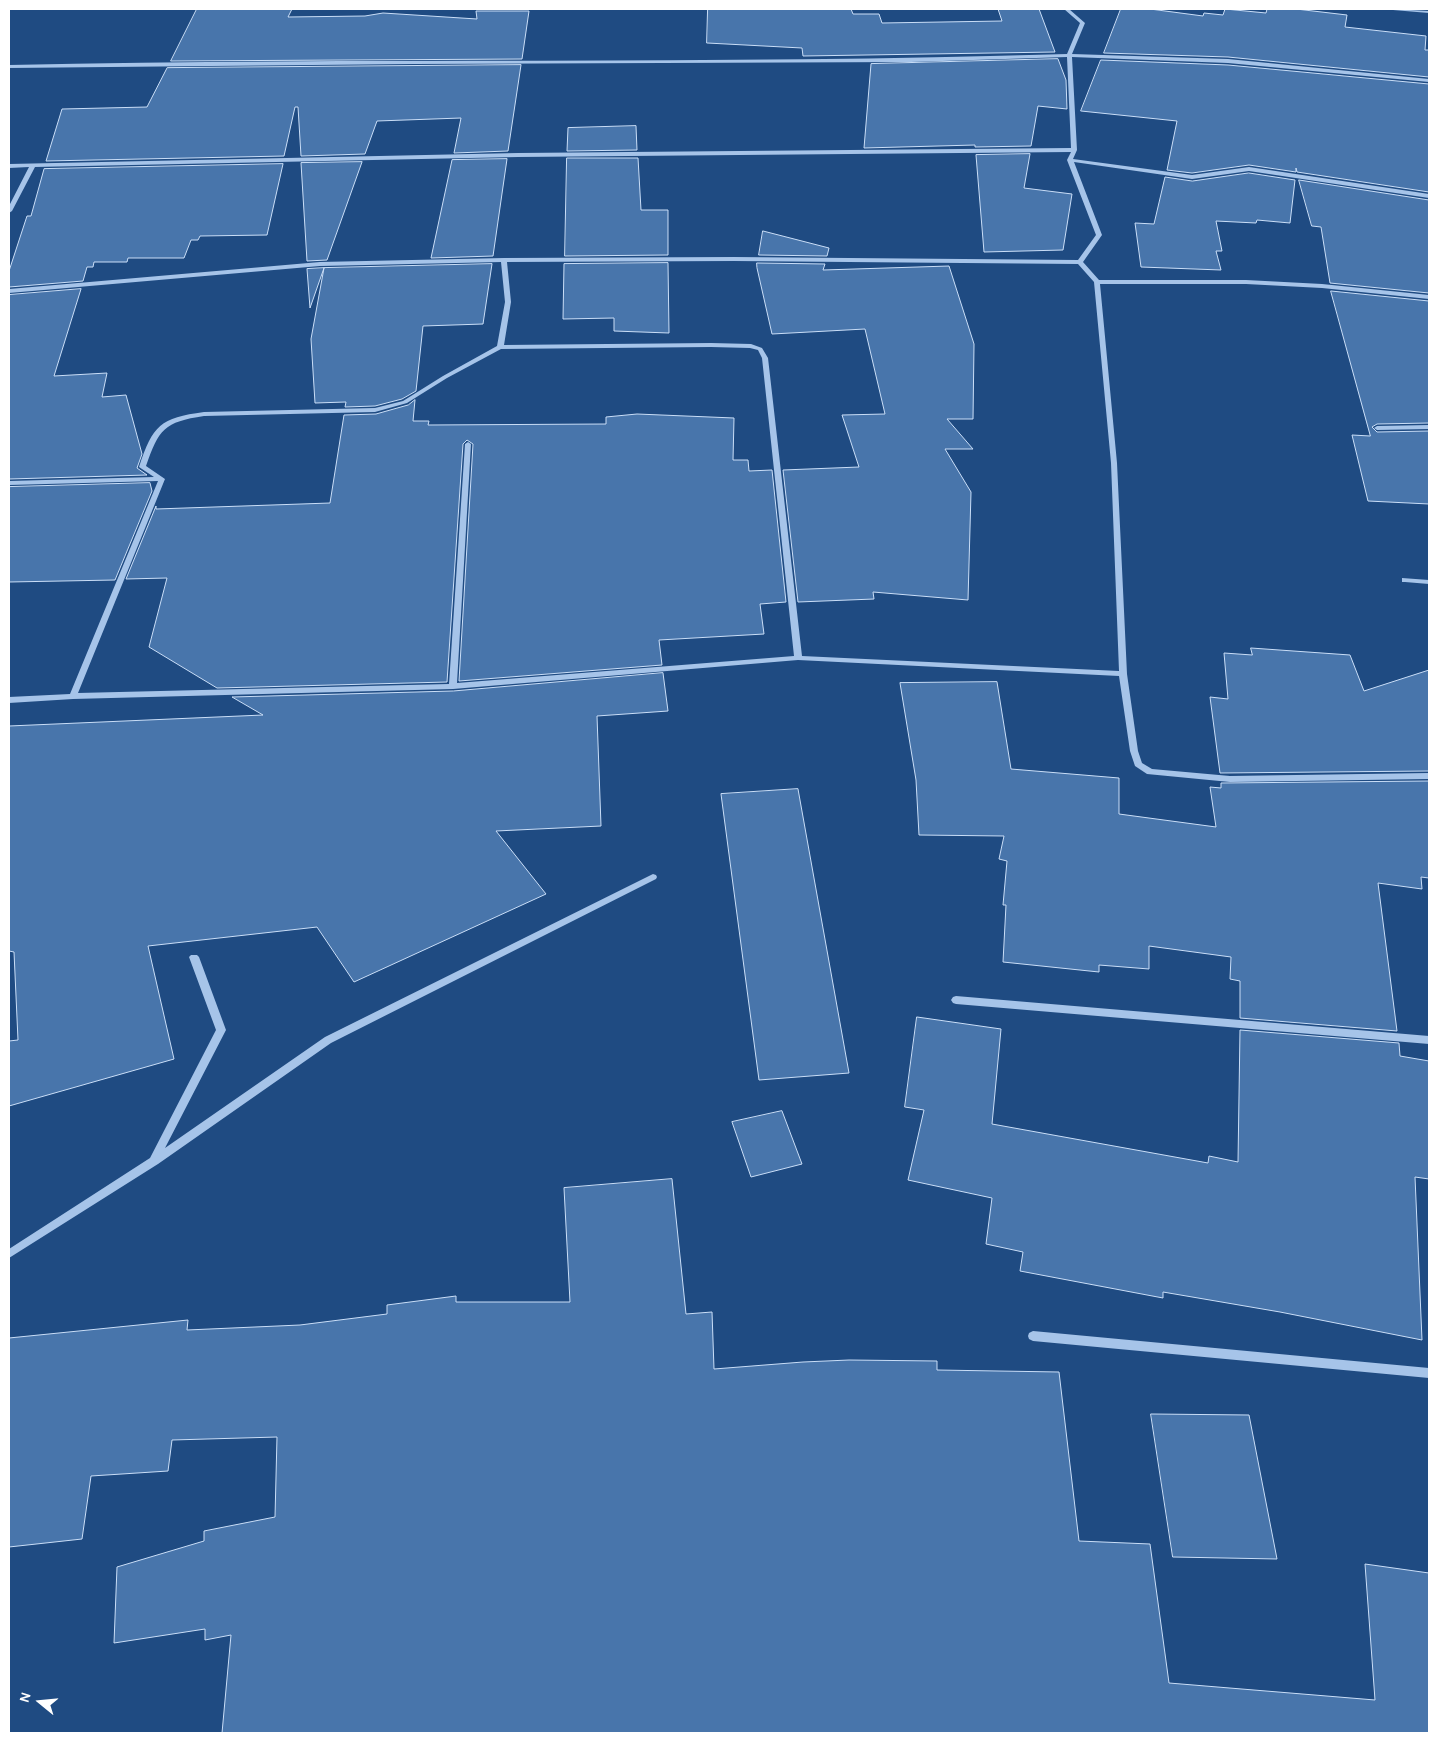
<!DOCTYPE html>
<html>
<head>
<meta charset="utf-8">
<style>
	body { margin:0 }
	#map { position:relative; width:1438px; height:1742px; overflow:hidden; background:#1f4b82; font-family:Karla,sans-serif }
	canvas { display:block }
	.frame { position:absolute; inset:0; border:10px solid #fff; pointer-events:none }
	.north { position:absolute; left:15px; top:1677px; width:50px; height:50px; -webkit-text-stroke:4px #1f4b82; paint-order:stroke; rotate:287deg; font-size:14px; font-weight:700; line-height:20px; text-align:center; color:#fff }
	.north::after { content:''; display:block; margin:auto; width:18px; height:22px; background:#fff; clip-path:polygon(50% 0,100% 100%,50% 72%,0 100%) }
</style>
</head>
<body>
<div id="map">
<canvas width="1438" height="1742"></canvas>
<div class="frame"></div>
<div class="north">N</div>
</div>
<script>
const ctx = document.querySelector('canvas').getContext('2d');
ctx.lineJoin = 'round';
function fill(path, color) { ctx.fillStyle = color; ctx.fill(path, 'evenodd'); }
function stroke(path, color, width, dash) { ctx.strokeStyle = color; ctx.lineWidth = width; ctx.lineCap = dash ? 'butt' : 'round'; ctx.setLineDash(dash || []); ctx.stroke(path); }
const building = new Path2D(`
	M 197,9 L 292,9 L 288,17 L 365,16 L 383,13 L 477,19 L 476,11 L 529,11 L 522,59 L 171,61 Z
	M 708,9 L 851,9 L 853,14 L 879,14 L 882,23 L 1002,21 L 998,9 L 1039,9 L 1055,52 L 803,56 L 802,48 L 707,43 Z
	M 1121,9 L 1150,9 L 1203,16 L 1204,13 L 1223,15 L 1225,9 L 1266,13 L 1267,9 L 1296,9 L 1347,15 L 1345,27 L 1426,36 L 1425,50 L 1429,50 L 1429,77 L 1228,57 L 1104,53 Z
	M 1058,59 L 1066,80 L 1067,109 L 1038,106 L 1031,146 L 975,147 L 975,145 L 864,148 L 871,64 Z
	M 1101,60 L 1228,65 L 1429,84 L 1429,192 L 1297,172 L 1296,168 L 1296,172 L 1249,165 L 1192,173 L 1167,170 L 1177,121 L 1081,111 Z
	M 521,65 L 508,151 L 454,153 L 461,118 L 377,121 L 365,154 L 301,156 L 298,107 L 295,107 L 284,156 L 46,161 L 62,109 L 147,107 L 167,68 Z
	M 636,126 L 637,150 L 567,151 L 568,128 Z
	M 1030,154 L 1024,188 L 1072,194 L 1063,250 L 984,252 L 976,155 Z
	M 567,158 L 638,158 L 641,210 L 668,210 L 668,255 L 565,256 Z
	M 507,159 L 493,256 L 431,258 L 452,160 Z
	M 362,162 L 327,260 L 307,261 L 301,163 Z
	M 283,164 L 267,235 L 200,236 L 198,240 L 191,240 L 184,258 L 128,258 L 127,262 L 94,262 L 93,267 L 87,267 L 83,281 L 9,287 L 9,271 L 27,216 L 31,216 L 44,169 Z
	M 1249,173 L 1295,180 L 1290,223 L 1257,220 L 1256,223 L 1216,221 L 1222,251 L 1216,251 L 1221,270 L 1141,267 L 1135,223 L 1154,224 L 1165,177 L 1192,181 Z
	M 1299,180 L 1429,200 L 1429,293 L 1330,283 L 1321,227 L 1312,226 Z
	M 763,231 L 829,248 L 827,256 L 759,255 Z
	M 668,263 L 669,333 L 614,331 L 614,318 L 563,319 L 564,264 Z
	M 757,263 L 825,264 L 823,270 L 949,266 L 974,344 L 973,419 L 947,419 L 973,449 L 945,449 L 971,492 L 968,600 L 873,592 L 874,599 L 798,602 L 783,470 L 859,467 L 842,415 L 885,414 L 865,329 L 772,334 L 757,268 Z
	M 492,264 L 483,324 L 423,326 L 416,391 L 402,399 L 375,406 L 345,407 L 346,402 L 315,403 L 311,339 L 324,268 Z
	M 324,268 L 310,308 L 307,269 Z
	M 81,289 L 54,376 L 107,373 L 102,397 L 126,395 L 142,454 L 137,468 L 147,475 L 9,479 L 9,295 Z
	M 1331,291 L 1429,301 L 1429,423 L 1377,424 L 1372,427 L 1377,432 L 1429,431 L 1429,504 L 1368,501 L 1352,435 L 1370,436 Z
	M 415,400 L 413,421 L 429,421 L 428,425 L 606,424 L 606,417 L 637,414 L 734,418 L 733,460 L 748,460 L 749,471 L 772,470 L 786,602 L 760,604 L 764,634 L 659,640 L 662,665 L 459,681 L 473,444 L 467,440 L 463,444 L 447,682 L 217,688 L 149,647 L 167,578 L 126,579 L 156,506 L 156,509 L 330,503 L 344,415 L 376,414 L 408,405 Z
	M 150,483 L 152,491 L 115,580 L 9,582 L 9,487 Z
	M 1251,648 L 1350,655 L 1364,691 L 1429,670 L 1429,771 L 1220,773 L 1210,697 L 1228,699 L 1224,653 L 1252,655 Z
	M 663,673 L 668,711 L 597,716 L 601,826 L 496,831 L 546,894 L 354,982 L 317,927 L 148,946 L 174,1059 L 9,1106 L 9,1041 L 18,1040 L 14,952 L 9,951 L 9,726 L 263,715 L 232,697 L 453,691 Z
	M 997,682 L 1011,769 L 1119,778 L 1119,814 L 1216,827 L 1210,787 L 1221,788 L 1221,783 L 1429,781 L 1429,878 L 1421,877 L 1422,889 L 1378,883 L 1397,1031 L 1240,1018 L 1240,981 L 1230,979 L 1231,957 L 1149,946 L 1149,969 L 1099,965 L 1099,972 L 1003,962 L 1006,905 L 1003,905 L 1007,861 L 999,859 L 1004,836 L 919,835 L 916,780 L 900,683 Z
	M 798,789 L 849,1073 L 759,1080 L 721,794 Z
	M 917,1017 L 1001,1029 L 992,1124 L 1208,1163 L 1209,1156 L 1238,1162 L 1240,1030 L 1399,1043 L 1400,1056 L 1429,1061 L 1429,1179 L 1415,1177 L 1422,1340 L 1280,1312 L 1163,1292 L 1163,1298 L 1020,1271 L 1023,1252 L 986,1244 L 992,1198 L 908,1180 L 924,1110 L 905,1107 Z
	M 782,1111 L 802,1164 L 751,1177 L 732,1122 Z
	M 672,1179 L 686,1314 L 712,1312 L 714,1369 L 803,1362 L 849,1360 L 937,1361 L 937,1370 L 1059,1372 L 1079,1541 L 1150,1544 L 1169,1683 L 1375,1700 L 1365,1564 L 1429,1573 L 1429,1733 L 222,1733 L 231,1635 L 205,1640 L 205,1629 L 114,1643 L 117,1567 L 204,1541 L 204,1531 L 275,1517 L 277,1437 L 172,1440 L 168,1471 L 91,1476 L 82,1539 L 9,1547 L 9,1338 L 188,1320 L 187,1330 L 300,1325 L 387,1314 L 387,1305 L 456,1296 L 456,1302 L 570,1302 L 564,1188 Z
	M 1151,1414 L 1249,1415 L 1277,1559 L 1173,1557 Z`);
fill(building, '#4875ab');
stroke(building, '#cadef7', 1);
fill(new Path2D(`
	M 1064,9 L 1069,9 L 1085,23 L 1072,54 L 1228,59 L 1429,79 L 1429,82 L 1228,63 L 1072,57 L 1077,150 L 1073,159 L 1192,175 L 1249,167 L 1429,194 L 1429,198 L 1249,171 L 1192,179 L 1074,162 L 1102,235 L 1083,262 L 1099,280 L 1246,280 L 1322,284 L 1429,295 L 1429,299 L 1322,288 L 1246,284 L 1100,284 L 1117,463 L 1127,674 L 1138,751 L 1142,763 L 1152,769 L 1230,776 L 1429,773 L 1429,779 L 1230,782 L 1147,774 L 1135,766 L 1130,751 L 1119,676 L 798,660 L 453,689 L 73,699 L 9,703 L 9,697 L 70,694 L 158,481 L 9,485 L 9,481 L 154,477 L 139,467 C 153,425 160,418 204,412 L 375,408 L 403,401 L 443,376 L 497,346 L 505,302 L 501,262 L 320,266 L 9,293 L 9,289 L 320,262 L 504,258 L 734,257 L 1078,260 L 1096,235 L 1067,160 L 1071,152 L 518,157 L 35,167 L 12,211 L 9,213 L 9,206 L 29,167 L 9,168 L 9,164 L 518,153 L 1071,148 L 1067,57 L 911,62 L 413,64 L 9,68 L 9,65 C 361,57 714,65 1067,54 L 1080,23 ZM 734,261 L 1078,264 L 1094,282 L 1111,463 L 1119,671 L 802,656 L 768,358 L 762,348 L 751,344 L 711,343 L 504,345 L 511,302 L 507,262 ZM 711,347 L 750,348 L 758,350 L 762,358 L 794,656 L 457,683 L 471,444 L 468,442 L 465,444 L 449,684 L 78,693 L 165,479 L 146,466 C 159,429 164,422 204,416 L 375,412 L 407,403 L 447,378 L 501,349 Z
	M 1391,9 L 1429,11 L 1429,13 L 1393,10 Z
	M 1429,425 L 1429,429 L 1377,430 L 1374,428 L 1377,426 Z
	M 1402,578 L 1429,580 L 1429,584 L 1405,582 L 1402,582 Z
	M 653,874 L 656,875 L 657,877 L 656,879 L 331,1043 L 158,1164 L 9,1258 L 9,1249 L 150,1158 L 216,1030 L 189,957 L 191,955 L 197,955 L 199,957 L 226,1030 L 165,1148 L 325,1037 Z
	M 956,996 L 1429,1036 L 1429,1044 L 956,1004 L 953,1003 L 951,1000 L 953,997 Z
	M 1033,1331 L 1429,1368 L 1429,1378 L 1033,1341 L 1029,1339 L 1028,1336 L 1029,1333 Z`), '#a6c4e9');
</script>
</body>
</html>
